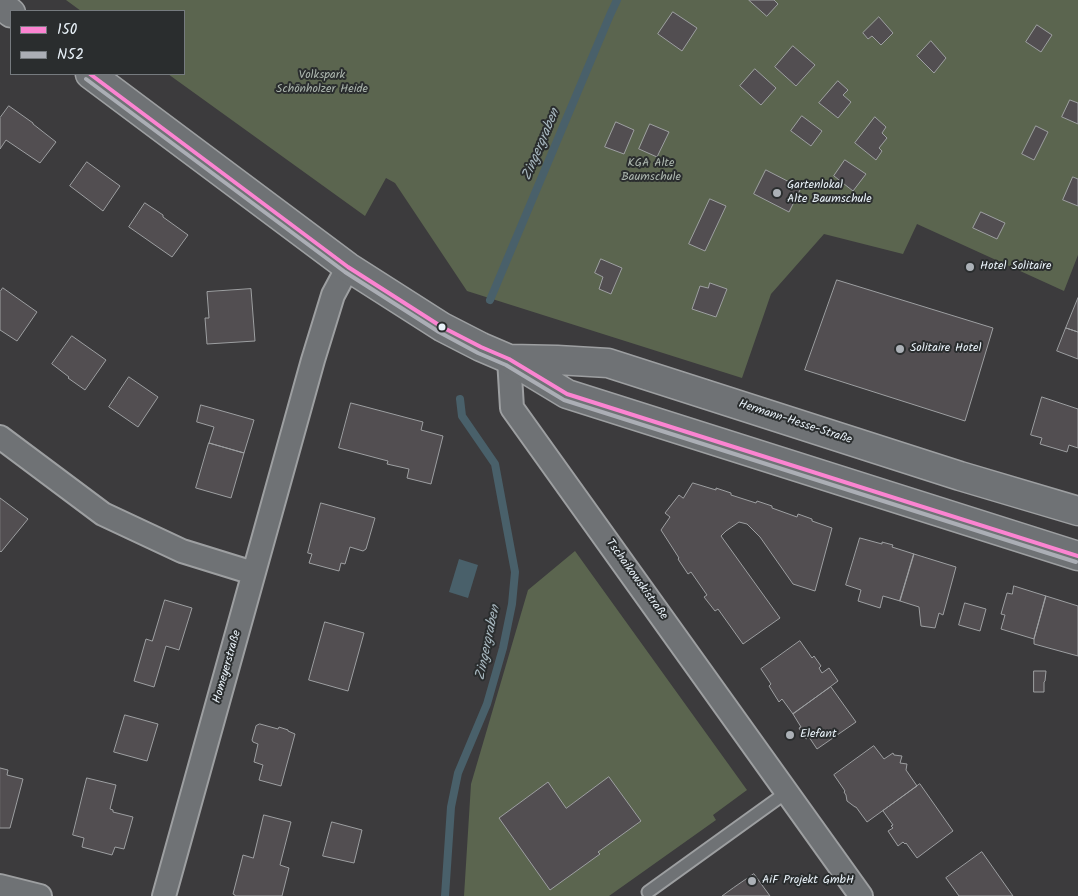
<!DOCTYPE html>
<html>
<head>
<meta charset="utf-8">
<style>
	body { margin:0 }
	#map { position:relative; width:1078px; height:896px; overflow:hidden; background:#3c3b3d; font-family:Kalam,sans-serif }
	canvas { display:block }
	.legend { position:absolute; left:10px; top:10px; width:175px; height:65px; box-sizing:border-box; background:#2a2d2e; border:1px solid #767b7f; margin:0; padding:6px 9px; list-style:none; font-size:15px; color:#e8f1f8 }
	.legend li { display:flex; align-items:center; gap:10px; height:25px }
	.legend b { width:25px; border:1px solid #767b7f }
</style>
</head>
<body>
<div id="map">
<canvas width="1078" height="896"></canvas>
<ul class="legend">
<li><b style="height:6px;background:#fb84d1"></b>150</li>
<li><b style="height:6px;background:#abaeb5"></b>N52</li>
</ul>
</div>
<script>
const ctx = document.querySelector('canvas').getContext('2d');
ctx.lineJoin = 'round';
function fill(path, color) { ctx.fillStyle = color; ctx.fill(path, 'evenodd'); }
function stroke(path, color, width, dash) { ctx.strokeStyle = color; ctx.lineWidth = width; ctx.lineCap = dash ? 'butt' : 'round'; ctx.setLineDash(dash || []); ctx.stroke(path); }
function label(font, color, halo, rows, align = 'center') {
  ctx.font = font + ' Kalam,sans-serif'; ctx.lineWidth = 4; ctx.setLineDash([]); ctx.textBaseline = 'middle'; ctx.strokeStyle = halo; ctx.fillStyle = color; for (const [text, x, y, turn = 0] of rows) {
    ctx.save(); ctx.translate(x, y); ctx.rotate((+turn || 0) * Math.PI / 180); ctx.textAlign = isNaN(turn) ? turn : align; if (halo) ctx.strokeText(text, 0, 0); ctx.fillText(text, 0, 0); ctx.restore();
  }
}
fill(new Path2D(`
	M 66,0 L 1078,0 L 1078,255 L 1064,291 L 917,224 L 903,254 L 824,234 L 771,294 L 742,378 L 467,291 L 395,183 L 386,178 L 365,216 L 168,74 L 184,74 L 184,11 L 81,11 Z
	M 575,551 L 747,790 L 713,815 L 716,820 L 609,896 L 464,896 L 471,784 L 528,590 Z`), '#5b654f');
fill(new Path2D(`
	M 459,559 L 478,565 L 468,598 L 449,592 Z`), '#49606a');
stroke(new Path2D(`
	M 490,300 L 610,15 L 617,0
	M 445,896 L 451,807 L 458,773 L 487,704 L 503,648 L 512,604 L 515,572 L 495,464 L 462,416 L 460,399`), '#49606a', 8);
const building = new Path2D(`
	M 749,0 L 774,0 L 778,4 L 767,16 Z
	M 673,12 L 697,28 L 682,51 L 658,34 Z
	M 879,17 L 893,33 L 881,45 L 872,36 L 868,39 L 863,33 Z
	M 1037,25 L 1052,35 L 1041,52 L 1026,42 Z
	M 931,41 L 946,58 L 934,73 L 917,56 Z
	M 793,46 L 815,65 L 796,86 L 775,67 Z
	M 755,69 L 776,88 L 761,105 L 740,86 Z
	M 838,81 L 848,90 L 843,95 L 851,102 L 838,118 L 819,103 Z
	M 1070,100 L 1078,103 L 1078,124 L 1062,117 Z
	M 9,106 L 33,123 L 33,124 L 56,142 L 40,163 L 6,140 L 0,149 L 0,118 Z
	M 802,116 L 822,131 L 811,146 L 791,131 Z
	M 875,117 L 886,127 L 882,133 L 887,138 L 879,148 L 882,151 L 876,160 L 855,143 Z
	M 616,122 L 634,130 L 624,154 L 605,147 Z
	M 650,124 L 669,132 L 657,157 L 639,149 Z
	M 1036,126 L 1048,132 L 1034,160 L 1022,154 Z
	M 845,160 L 866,174 L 853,191 L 834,176 Z
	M 87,162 L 120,186 L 103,211 L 70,186 Z
	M 766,170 L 801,188 L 789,212 L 754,194 Z
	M 1073,177 L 1078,179 L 1078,206 L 1063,200 Z
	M 710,199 L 726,206 L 705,251 L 689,244 Z
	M 145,203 L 163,215 L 163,217 L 188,235 L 172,257 L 129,227 Z
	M 981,212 L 1005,223 L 997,239 L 973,228 Z
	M 601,259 L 622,268 L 611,294 L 599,289 L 603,277 L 595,273 Z
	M 837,280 L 993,328 L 965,421 L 805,370 Z
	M 710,283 L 727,289 L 716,317 L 692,309 L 700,286 L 708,288 Z
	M 3,288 L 37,312 L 17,341 L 0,330 L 0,292 Z
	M 251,289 L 255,341 L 207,344 L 205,318 L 209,318 L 207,292 Z
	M 1078,298 L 1078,332 L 1066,328 Z
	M 1066,328 L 1078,332 L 1078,359 L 1057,351 Z
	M 72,336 L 106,360 L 85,390 L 68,378 L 69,377 L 52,364 Z
	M 129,377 L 158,397 L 138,427 L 109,407 Z
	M 1042,397 L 1078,409 L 1078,448 L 1069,445 L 1067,452 L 1040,444 L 1042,438 L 1031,435 Z
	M 351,403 L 423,422 L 421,430 L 443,436 L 431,484 L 407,478 L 409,469 L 387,464 L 388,461 L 339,448 Z
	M 201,405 L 254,420 L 244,453 L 209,443 L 214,427 L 197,422 Z
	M 209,443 L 244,453 L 231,498 L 196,488 Z
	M 693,483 L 716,490 L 716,488 L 731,493 L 731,495 L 756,503 L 757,501 L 772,506 L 772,508 L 797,517 L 798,514 L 812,519 L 812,521 L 832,528 L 815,591 L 793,584 L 760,537 L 747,524 L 739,522 L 726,531 L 721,536 L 780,618 L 743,644 L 718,609 L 715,611 L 704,597 L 707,595 L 691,572 L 688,574 L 678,559 L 679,558 L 661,530 L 670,517 L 665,513 L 679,495 L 683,498 Z
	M 0,498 L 28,519 L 1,552 L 0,551 Z
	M 321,503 L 375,518 L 366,549 L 363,551 L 350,547 L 345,564 L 341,563 L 339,571 L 309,563 L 312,554 L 308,553 Z
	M 860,538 L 882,544 L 882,542 L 893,545 L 892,547 L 914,554 L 900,601 L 883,596 L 880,608 L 858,601 L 861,590 L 846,585 Z
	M 914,554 L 956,567 L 943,615 L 939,613 L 935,628 L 921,626 L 919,607 L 900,601 Z
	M 1014,586 L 1046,596 L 1034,639 L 1001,629 L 1005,615 L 1001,614 L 1007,593 L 1012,594 Z
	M 1046,596 L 1078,606 L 1078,656 L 1034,644 L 1034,639 Z
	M 165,600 L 192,608 L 179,650 L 166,646 L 154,687 L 134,681 L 146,639 L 152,641 Z
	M 965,603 L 986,609 L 980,631 L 959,625 Z
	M 325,622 L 364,633 L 348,691 L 309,680 Z
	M 800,641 L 812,658 L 814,656 L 821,666 L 819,668 L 822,673 L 829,668 L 838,681 L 793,714 L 782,699 L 779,702 L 769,686 L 771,684 L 761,669 Z
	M 1034,671 L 1046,671 L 1045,681 L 1044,682 L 1044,692 L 1034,692 Z
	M 831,687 L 856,722 L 817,749 L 809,737 L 806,739 L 799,728 L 801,727 L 793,714 Z
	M 125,715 L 158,724 L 147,761 L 114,752 Z
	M 260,724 L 278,729 L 279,727 L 288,730 L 288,731 L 295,734 L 281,786 L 259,780 L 263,765 L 254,762 L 258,744 L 253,742 L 252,740 L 256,726 Z
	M 874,746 L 884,759 L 893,753 L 894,755 L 902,756 L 900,763 L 907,764 L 906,770 L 917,786 L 867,822 L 856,807 L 855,807 L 847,801 L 846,795 L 844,792 L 845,791 L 834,775 Z
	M 0,768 L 8,770 L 7,775 L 23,779 L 10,828 L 0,828 Z
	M 609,777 L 641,821 L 598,852 L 600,854 L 550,890 L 499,818 L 548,782 L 566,808 Z
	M 87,778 L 116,785 L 110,809 L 113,810 L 113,812 L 133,817 L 124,849 L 115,847 L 112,855 L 82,847 L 84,838 L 73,835 Z
	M 920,784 L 953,831 L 917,858 L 906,843 L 905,844 L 903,842 L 898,846 L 888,831 L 893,828 L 891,826 L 893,825 L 883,811 Z
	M 264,815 L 291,822 L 280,865 L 289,868 L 282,896 L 235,896 L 235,895 L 233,894 L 243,855 L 253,858 Z
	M 332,822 L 362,830 L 354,863 L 323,856 Z
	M 982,852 L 1013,896 L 959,896 L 946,878 Z
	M 754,874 L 770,896 L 722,896 L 733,888 Z`);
fill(building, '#524e51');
stroke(building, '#9d9fa1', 1);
const lane = new Path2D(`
	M 648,892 L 787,792`);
const street = new Path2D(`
	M 509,359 L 512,408 L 861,896
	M 0,437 L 103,514 L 182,551 L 253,573
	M 0,886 L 40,896
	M 164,896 L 313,360 L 333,295 L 348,267`);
const secondary = new Path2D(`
	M 0,4 L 11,13
	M 90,74 L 348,267 L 442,327 L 481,347 L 509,359 L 567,394 L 1078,556
	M 510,359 L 557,360 L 608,363 L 960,476 L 1078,511`);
stroke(lane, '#9d9fa1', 15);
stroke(street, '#9d9fa1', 26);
stroke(secondary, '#9d9fa1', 31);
stroke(lane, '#6f7275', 11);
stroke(street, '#6f7275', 22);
stroke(secondary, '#6f7275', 28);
stroke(new Path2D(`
	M 90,74 L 348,267 L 442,327 L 481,347 L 509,359 L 567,394 L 1078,556`), '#fb84d1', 4);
stroke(new Path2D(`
	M 86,79 L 345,272 L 439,332 L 478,353 L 506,365 L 564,400 L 1076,562`), '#abaeb5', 4);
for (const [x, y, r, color] of [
	[777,193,5,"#acb1b7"],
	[970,267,5,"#acb1b7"],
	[442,327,4.5,"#e8f1f8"],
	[900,349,5,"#acb1b7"],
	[790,735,5,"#acb1b7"],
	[752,881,5,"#acb1b7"]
]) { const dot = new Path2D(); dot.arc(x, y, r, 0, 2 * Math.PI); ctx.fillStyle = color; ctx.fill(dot); stroke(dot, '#2a2d2e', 2); }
label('12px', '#abb5ad', '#2a2d2e', [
	["Volkspark",322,76],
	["Schönholzer Heide",322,90],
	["KGA Alte",651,164],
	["Baumschule",651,178]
]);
label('12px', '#e8f1f8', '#2a2d2e', [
	["Gartenlokal",787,186],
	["Alte Baumschule",787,200],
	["Hotel Solitaire",980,267],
	["Solitaire Hotel",910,349],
	["Elefant",800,735],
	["AiF Projekt GmbH",762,881]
], 'left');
label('12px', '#e8f1f8', '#2a2d2e', [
	["Hermann-Hesse-Straße",795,423,18],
	["Tschaikowskistraße",636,580,54],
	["Homeyerstraße",228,667,-74]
]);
label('italic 14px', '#a9b9c1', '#2a2d2e', [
	["Zingergraben",542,145,-67],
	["Zingergraben",489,643,-78]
]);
</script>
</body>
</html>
